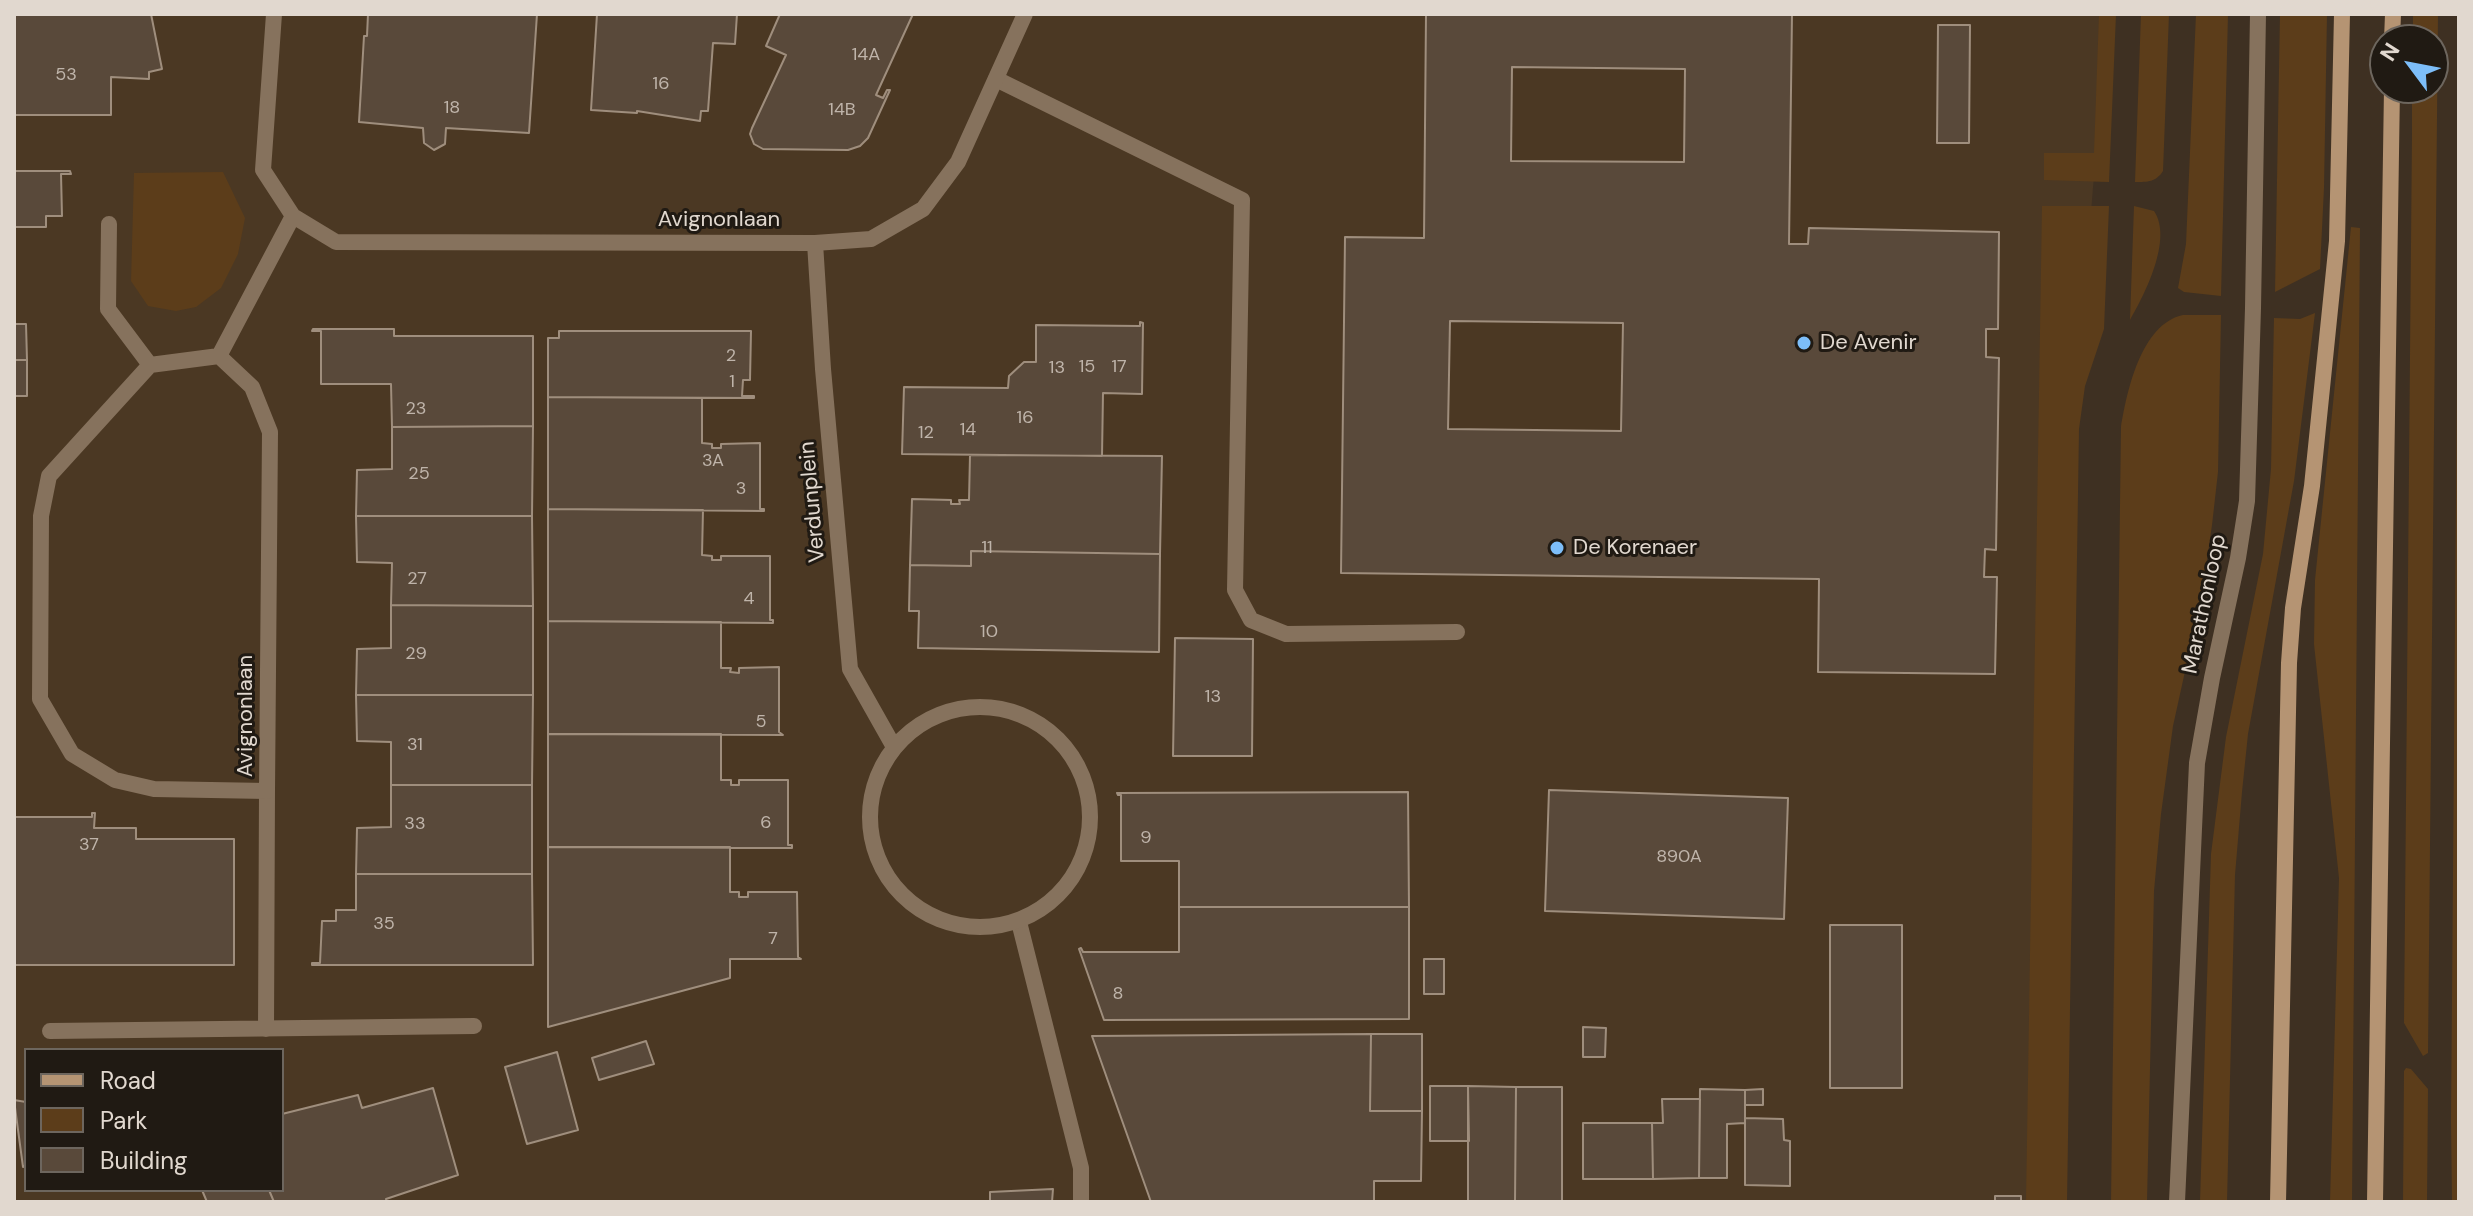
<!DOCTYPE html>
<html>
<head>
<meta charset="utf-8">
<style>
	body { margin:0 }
	#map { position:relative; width:2473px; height:1216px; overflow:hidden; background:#3e3022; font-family:"DM Sans",sans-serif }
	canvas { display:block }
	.frame { position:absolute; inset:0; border:16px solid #e1d8cf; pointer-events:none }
	.legend { position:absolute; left:24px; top:1048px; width:260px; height:144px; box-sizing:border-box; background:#201a13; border:2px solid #6d665e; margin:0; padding:10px 14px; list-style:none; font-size:24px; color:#e1d8cf }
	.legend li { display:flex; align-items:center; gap:16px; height:40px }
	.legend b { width:40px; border:2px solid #6d665e }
	.north { position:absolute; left:2369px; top:24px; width:80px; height:80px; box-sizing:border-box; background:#201a13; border:2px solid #6d665e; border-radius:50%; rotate:302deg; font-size:22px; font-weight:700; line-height:32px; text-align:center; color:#e1d8cf }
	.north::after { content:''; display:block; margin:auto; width:28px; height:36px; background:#7dbef9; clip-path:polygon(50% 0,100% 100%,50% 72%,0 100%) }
</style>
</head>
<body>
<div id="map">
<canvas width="2473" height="1216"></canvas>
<div class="frame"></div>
<ul class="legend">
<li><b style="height:10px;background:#b59473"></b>Road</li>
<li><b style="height:22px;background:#5c3d1a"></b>Park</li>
<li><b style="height:22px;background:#59493a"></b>Building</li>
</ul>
<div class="north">N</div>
</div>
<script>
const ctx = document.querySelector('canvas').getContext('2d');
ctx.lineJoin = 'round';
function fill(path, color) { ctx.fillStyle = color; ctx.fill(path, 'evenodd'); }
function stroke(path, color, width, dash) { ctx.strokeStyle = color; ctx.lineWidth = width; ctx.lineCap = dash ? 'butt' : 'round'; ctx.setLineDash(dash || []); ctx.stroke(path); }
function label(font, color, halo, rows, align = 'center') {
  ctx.font = font + ' "DM Sans",sans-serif'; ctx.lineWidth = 6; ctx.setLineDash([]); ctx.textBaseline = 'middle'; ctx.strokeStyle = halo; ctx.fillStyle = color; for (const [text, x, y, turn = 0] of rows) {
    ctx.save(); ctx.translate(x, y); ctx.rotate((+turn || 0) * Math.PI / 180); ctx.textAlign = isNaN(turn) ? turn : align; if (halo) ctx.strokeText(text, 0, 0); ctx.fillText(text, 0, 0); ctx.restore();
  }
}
fill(new Path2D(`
	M 14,14 L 2107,14 L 2078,374 L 2061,1202 L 14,1202 ZM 26,1050 L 282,1050 L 282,1190 L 26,1190 Z`), '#4b3823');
fill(new Path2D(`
	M 2099,14 L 2116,14 L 2109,182 L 2044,180 L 2044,153 L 2094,153 Z
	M 2141,14 L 2169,14 L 2163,171 C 2156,182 2148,182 2135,182 Z
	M 2196,14 L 2228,14 L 2221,296 L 2184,292 L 2178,288 L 2186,244 Z
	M 2280,14 L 2327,14 L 2324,188 L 2320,269 L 2275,292 Z
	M 2413,14 L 2438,14 L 2428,1053 L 2423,1056 L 2404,1023 L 2412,133 L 2412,88 L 2433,88 L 2433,40 L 2413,40 Z
	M 2459,125 L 2459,1202 L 2452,1202 L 2451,1120 Z
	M 223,172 L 245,218 L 238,254 L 221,288 L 196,307 L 176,311 L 148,306 L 131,281 L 134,173 Z
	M 2042,206 L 2109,206 L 2104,329 L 2085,386 L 2079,429 L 2067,1202 L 2026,1202 Z
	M 2134,206 L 2154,211 C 2173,239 2145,294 2130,320 Z
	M 2351,227 L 2360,228 L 2352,1202 L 2330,1202 L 2339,878 L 2314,644 L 2315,580 Z
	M 2315,313 L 2294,481 L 2248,734 L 2242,792 L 2235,875 L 2227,1202 L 2200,1202 L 2211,854 L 2226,737 L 2263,554 L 2271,469 L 2274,318 L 2300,319 Z
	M 2183,315 L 2221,315 L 2218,472 L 2212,525 L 2202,594 L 2173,726 L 2161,814 L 2154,891 L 2147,1202 L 2111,1202 L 2121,427 C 2127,391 2141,324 2183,315 Z
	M 2406,1068 L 2411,1069 L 2428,1089 L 2427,1202 L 2403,1202 L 2404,1071 Z`), '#5c3d1a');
const building = new Path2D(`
	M 14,14 L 151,14 L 162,69 L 149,72 L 149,79 L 111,77 L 111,115 L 14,115 Z
	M 368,14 L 537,14 L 529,133 L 446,128 L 445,144 L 434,150 L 424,143 L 423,128 L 359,122 L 364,36 L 367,36 Z
	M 597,14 L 737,14 L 735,44 L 713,43 L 708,111 L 701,111 L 700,121 L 637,111 L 637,113 L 591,110 Z
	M 780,14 L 913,14 L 876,95 L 883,98 L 887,90 L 890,90 L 868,138 L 860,146 L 848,150 L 763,149 L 754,144 L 750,134 L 752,128 L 786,55 L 766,46 Z
	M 1426,14 L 1792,14 L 1789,244 L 1808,244 L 1809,228 L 1999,232 L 1998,329 L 1986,329 L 1986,357 L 1999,358 L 1996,550 L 1985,549 L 1984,577 L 1997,577 L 1995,674 L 1818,672 L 1819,579 L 1341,573 L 1345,237 L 1424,238 ZM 1512,67 L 1685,69 L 1684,162 L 1511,161 ZM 1450,321 L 1623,323 L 1621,431 L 1448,429 Z
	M 1938,25 L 1970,25 L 1969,143 L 1937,143 Z
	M 14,171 L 70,171 L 71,174 L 61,174 L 62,216 L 46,216 L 46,227 L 14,227 Z
	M 1140,322 L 1143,323 L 1142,394 L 1103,393 L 1102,456 L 902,454 L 904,387 L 1008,388 L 1009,376 L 1024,362 L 1036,362 L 1036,325 L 1140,326 Z
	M 14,324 L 26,324 L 27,360 L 14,360 Z
	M 313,329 L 394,329 L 394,336 L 533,336 L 533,426 L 392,427 L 391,384 L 321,384 L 321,331 L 312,331 Z
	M 559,331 L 751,331 L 750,380 L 743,380 L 742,396 L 754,396 L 754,398 L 548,397 L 548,338 L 559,338 Z
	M 14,360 L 27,360 L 27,396 L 14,396 Z
	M 548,397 L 702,398 L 702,443 L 712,444 L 712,448 L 721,448 L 721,444 L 760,443 L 760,509 L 764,509 L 764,511 L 548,509 Z
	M 533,426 L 532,516 L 356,516 L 357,470 L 392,469 L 392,427 Z
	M 970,455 L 1162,456 L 1160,554 L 971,551 L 971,566 L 910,565 L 912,499 L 951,500 L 951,504 L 960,504 L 959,500 L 969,500 Z
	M 548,509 L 703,510 L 702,555 L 712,556 L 712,560 L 721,560 L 721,556 L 770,556 L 770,620 L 773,620 L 773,623 L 548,621 Z
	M 356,516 L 532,516 L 533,606 L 391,605 L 392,563 L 357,562 Z
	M 971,551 L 1160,554 L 1159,652 L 918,648 L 919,611 L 909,611 L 910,565 L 971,566 Z
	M 391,605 L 533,606 L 533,695 L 356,695 L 357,649 L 391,648 Z
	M 548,621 L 721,622 L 721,668 L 731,668 L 730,672 L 739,673 L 739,668 L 779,667 L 779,732 L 783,735 L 548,734 Z
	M 1175,638 L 1253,639 L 1252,756 L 1173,756 Z
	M 356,695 L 533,695 L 532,785 L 391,785 L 391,742 L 357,741 Z
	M 548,734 L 721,734 L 721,780 L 731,780 L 731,785 L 739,785 L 739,780 L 788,780 L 788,845 L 792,845 L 792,848 L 548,847 Z
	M 391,785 L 532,785 L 532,874 L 356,874 L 357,828 L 391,827 Z
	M 1549,790 L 1788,798 L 1784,919 L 1545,911 Z
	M 1408,792 L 1409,907 L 1179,907 L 1179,861 L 1121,861 L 1121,795 L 1118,795 L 1117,793 Z
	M 92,813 L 95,813 L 94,828 L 136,828 L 136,839 L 234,839 L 234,965 L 14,965 L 14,817 L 92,817 Z
	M 548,847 L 730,847 L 730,892 L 739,892 L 739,897 L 748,897 L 748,892 L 797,892 L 798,957 L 801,959 L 730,959 L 730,978 L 548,1027 Z
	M 356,874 L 532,874 L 533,965 L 312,965 L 312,963 L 320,963 L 322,921 L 336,921 L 336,910 L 356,910 Z
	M 1179,907 L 1409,907 L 1409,1019 L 1104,1020 L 1079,949 L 1081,948 L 1083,952 L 1179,952 Z
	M 1830,925 L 1902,925 L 1902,1088 L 1830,1088 Z
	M 1424,959 L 1444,959 L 1444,994 L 1424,994 Z
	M 1583,1027 L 1606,1028 L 1605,1057 L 1583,1057 Z
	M 1371,1034 L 1370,1111 L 1422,1111 L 1421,1181 L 1374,1181 L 1374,1202 L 1151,1202 L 1092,1036 Z
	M 1371,1034 L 1422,1034 L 1422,1111 L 1370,1111 Z
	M 646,1041 L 654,1064 L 599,1080 L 592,1058 Z
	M 557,1052 L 578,1130 L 527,1144 L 505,1067 Z
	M 1430,1086 L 1468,1086 L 1469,1141 L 1430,1141 Z
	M 1468,1086 L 1516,1087 L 1515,1202 L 1468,1202 Z
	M 1516,1087 L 1562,1087 L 1562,1202 L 1515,1202 Z
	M 433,1088 L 458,1175 L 386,1199 L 387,1202 L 274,1202 L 269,1190 L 282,1190 L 282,1114 L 358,1095 L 362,1108 Z
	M 1700,1089 L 1745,1090 L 1745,1123 L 1727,1124 L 1727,1178 L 1699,1178 Z
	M 1763,1089 L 1763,1105 L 1745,1105 L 1745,1090 Z
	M 1662,1099 L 1700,1099 L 1699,1178 L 1653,1179 L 1652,1123 L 1663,1123 Z
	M 14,1100 L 26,1102 L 26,1166 L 23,1167 Z
	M 1745,1118 L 1783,1119 L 1784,1140 L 1790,1141 L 1790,1186 L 1745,1185 Z
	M 1583,1123 L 1652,1123 L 1653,1179 L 1583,1179 Z
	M 1053,1189 L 1052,1202 L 990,1202 L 990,1192 Z
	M 202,1190 L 269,1190 L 274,1202 L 207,1202 Z
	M 1995,1196 L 2021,1196 L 2021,1202 L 1995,1202 Z`);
fill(building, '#59493a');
stroke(building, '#9f8e7d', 2);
stroke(new Path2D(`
	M 996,79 L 1242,200 L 1235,590 L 1251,620 L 1286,634 L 1457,632
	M 1019,922 L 1081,1168 L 1081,1202
	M 266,1029 L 267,791
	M 50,1031 L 474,1026
	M 2177,1202 L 2197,763 L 2212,678 L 2238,558 L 2247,501 L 2253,308 L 2258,14`), '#86725d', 16);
stroke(new Path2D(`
	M 274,14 L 263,170 L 293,216 L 336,242 L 815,243 L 871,239 L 923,209 L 958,162 L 1025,14
	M 109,224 L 108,309 L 150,365
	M 815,243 L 823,369 L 850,669 L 894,747
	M 219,356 L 252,387 L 270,432 L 267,791 L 154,789 L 115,780 L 72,754 L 40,699 L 41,516 L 49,476 L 150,365 Z
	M 219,356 L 293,216
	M870 817a110 110 0 1 1 220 0a110 110 0 1 1-220 0Z`), '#86725d', 16);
stroke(new Path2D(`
	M 2392,40 L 2393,14
	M 2278,1202 L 2289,663 L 2293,608 L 2312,486 L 2337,241 L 2342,14
	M 2375,1202 L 2392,88`), '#b59473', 16);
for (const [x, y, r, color] of [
	[1804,343,8,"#7dbef9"],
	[1557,548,8,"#7dbef9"]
]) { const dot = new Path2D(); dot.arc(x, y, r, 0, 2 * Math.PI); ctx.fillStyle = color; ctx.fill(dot); stroke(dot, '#201a13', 3); }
label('18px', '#bfb4aa', null, [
	["14A",866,55],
	["53",66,75],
	["16",661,84],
	["18",452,108],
	["14B",842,110],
	["2",731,356],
	["15",1087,367],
	["17",1119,367],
	["13",1057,368],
	["1",732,382],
	["23",416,409],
	["16",1025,418],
	["14",968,430],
	["12",926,433],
	["3A",713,461],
	["25",419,474],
	["3",741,489],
	["11",987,548],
	["27",417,579],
	["4",749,599],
	["10",989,632],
	["29",416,654],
	["13",1213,697],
	["5",761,722],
	["31",415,745],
	["6",766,823],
	["33",415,824],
	["9",1146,838],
	["37",89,845],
	["890A",1679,857],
	["35",384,924],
	["7",773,939],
	["8",1118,994]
]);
label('22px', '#e1d8cf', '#201a13', [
	["Avignonlaan",719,220],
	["Verdunplein",813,502,-95],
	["Marathonloop",2205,604,-78],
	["Avignonlaan",246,716,-90]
]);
label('22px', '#e1d8cf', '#201a13', [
	["De Avenir",1820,343],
	["De Korenaer",1573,548]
], 'left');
</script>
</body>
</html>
